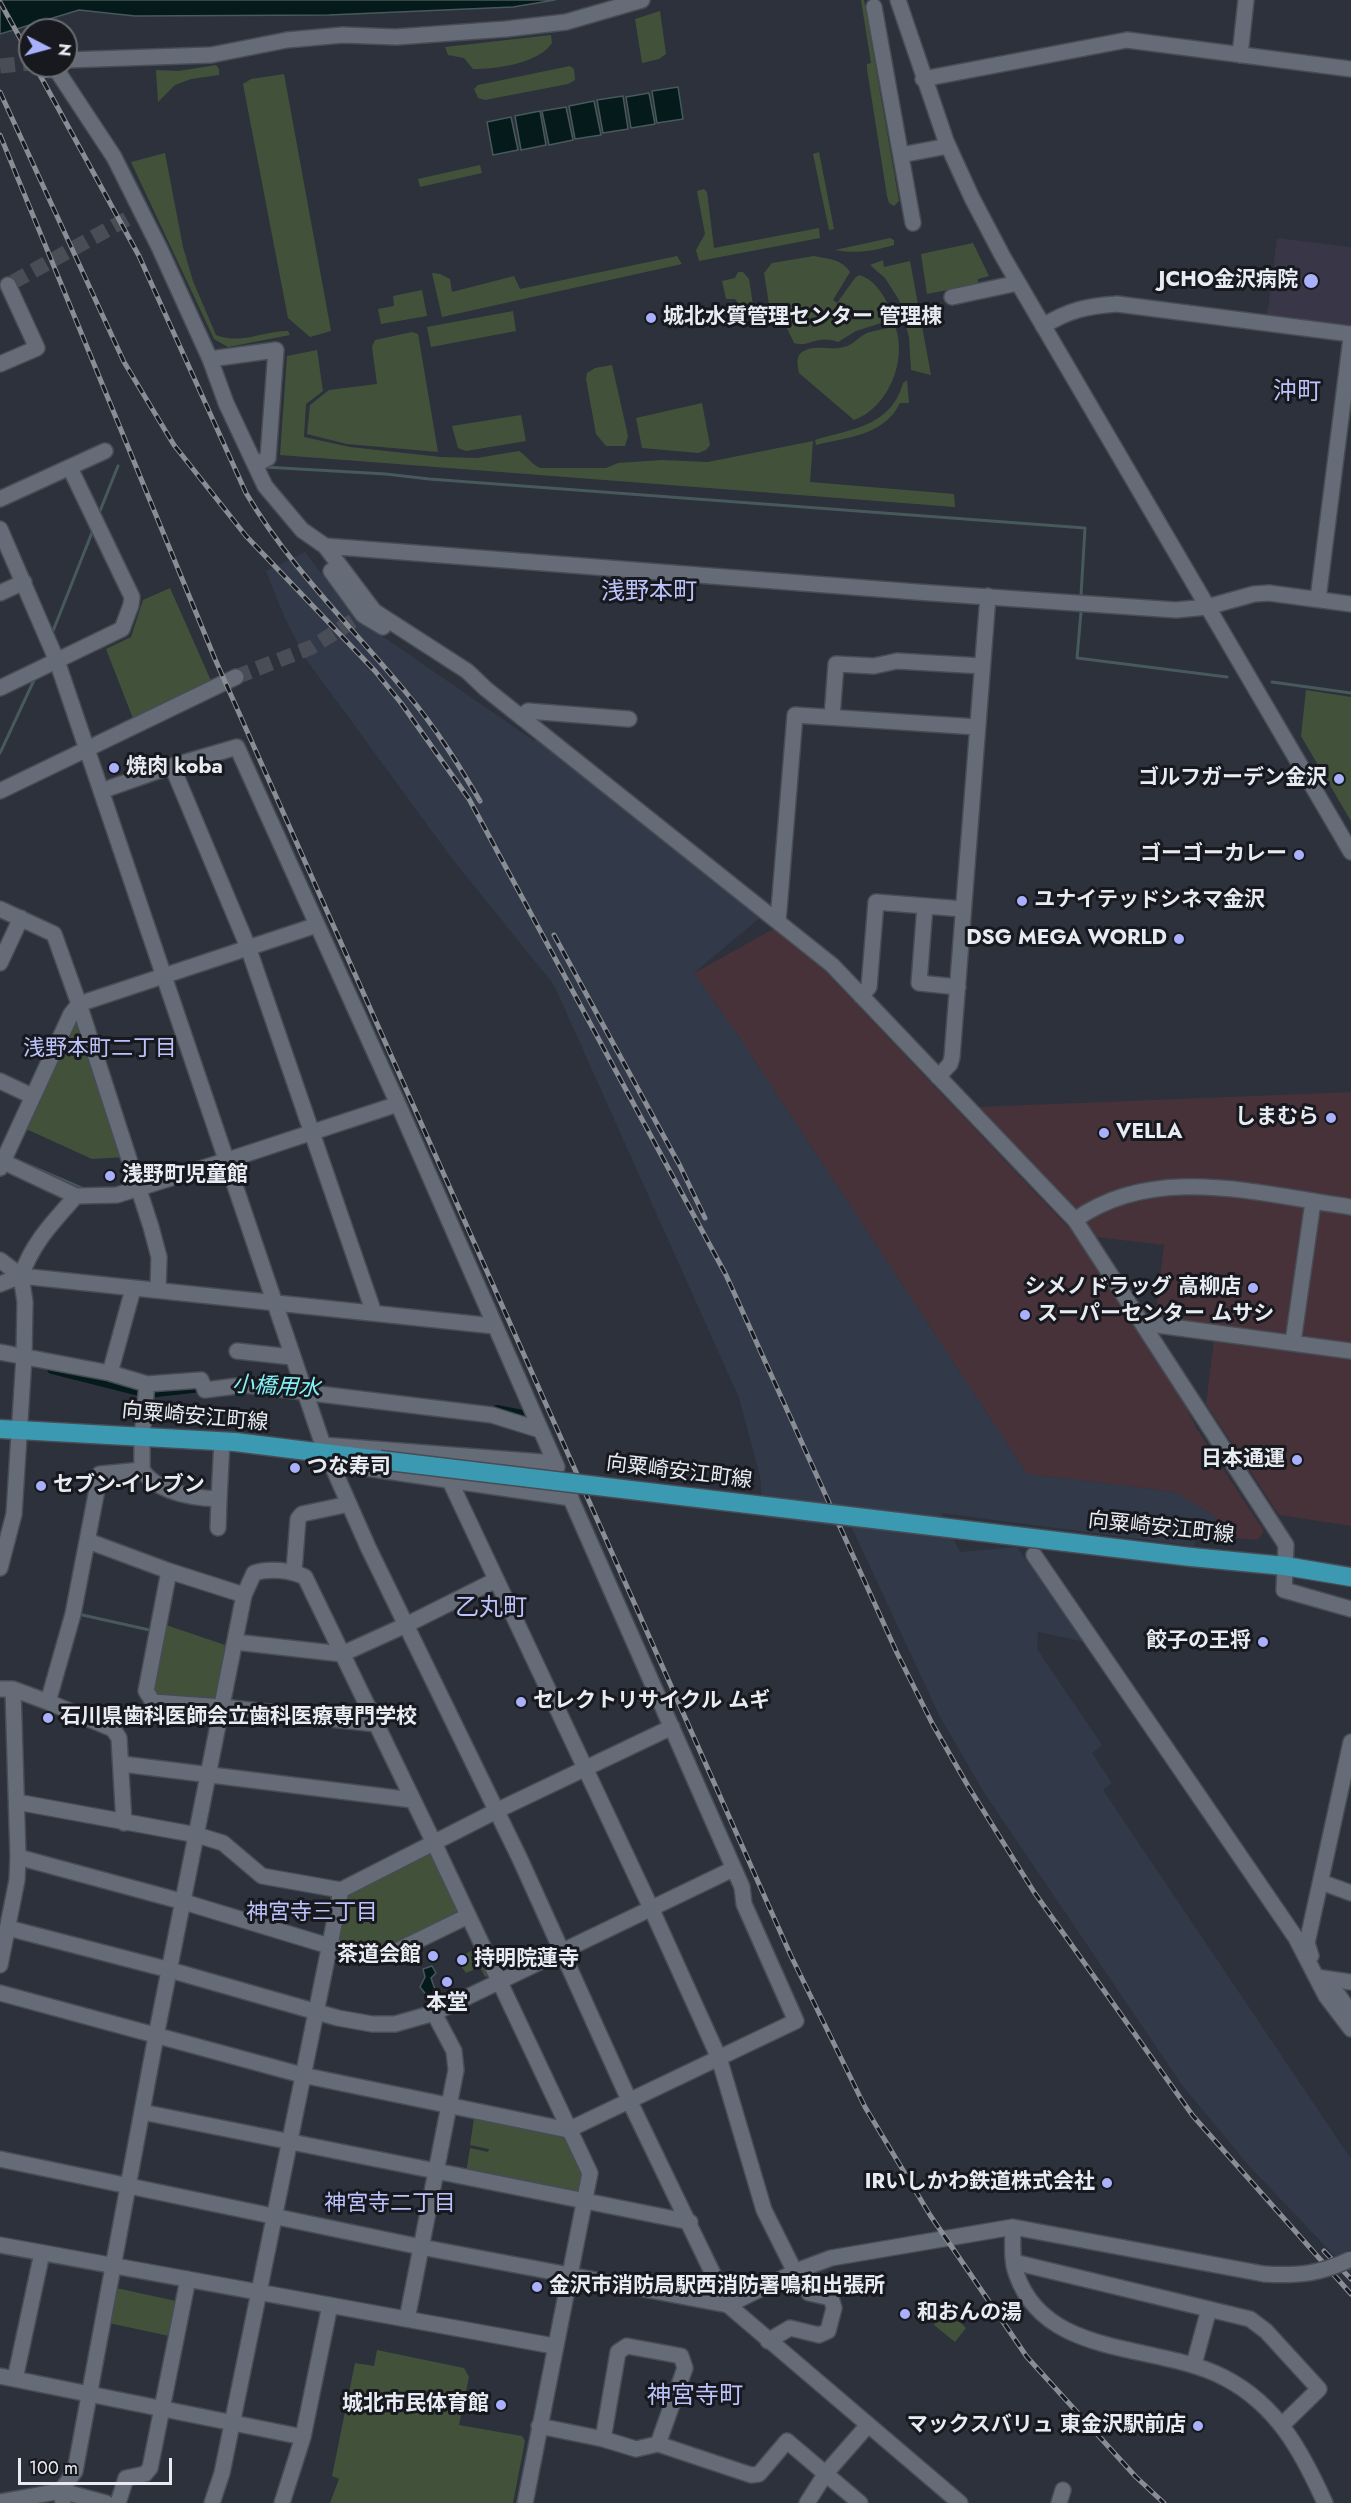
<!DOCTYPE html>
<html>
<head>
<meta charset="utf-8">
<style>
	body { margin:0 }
	#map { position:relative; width:1351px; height:2503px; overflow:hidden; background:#2c313b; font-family:Jost,sans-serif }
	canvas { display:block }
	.north { position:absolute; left:18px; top:18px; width:60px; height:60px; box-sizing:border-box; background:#17191e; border:2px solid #6b6d73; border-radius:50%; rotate:96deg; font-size:16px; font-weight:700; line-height:24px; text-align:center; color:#e8ecf2 }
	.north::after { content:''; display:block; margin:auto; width:21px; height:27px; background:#a9b0fc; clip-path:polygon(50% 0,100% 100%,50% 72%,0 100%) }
	.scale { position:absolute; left:18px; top:2458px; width:154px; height:27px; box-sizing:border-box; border:3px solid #e8ecf2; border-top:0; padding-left:8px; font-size:18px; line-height:21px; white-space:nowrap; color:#e8ecf2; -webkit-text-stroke:4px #17191e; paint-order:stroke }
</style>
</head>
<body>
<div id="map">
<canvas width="1351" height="2503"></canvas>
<div class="north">N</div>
<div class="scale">100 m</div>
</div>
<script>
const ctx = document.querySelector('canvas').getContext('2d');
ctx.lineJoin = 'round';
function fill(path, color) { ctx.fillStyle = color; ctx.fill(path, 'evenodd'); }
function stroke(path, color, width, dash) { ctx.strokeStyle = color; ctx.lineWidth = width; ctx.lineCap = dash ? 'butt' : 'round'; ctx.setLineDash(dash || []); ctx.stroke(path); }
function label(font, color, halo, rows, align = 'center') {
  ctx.font = font + ' Jost,"Noto Sans JP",sans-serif'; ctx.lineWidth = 6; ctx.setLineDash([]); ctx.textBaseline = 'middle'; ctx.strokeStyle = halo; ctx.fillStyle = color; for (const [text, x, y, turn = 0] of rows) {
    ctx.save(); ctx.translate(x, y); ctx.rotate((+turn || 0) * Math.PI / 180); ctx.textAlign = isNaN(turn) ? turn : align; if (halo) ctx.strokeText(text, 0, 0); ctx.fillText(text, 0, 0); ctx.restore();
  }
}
fill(new Path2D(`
	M 773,929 L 825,971 L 1070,1229 L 1183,1401 L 1197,1429 L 1264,1531 L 1258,1540 L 1224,1537 L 1214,1516 L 1174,1492 L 1027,1474 L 739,1037 L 694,973 Z
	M 1351,1092 L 1351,1346 L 1155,1318 L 1164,1245 L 1095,1237 L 1082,1218 L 977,1107 Z
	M 1214,1339 L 1351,1355 L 1351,1526 L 1279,1515 L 1206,1404 Z`), '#463238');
fill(new Path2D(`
	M 305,552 L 361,625 L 365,624 L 533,740 L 544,741 L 762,916 L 694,973 L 739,1037 L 1027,1474 L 1174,1492 L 1214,1516 L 1224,1537 L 1196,1535 L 1194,1546 L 941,1513 L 960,1552 L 1017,1547 L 1085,1642 L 1038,1632 L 1037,1649 L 1102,1745 L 1092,1753 L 1112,1783 L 1103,1790 L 1351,2159 L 1351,2273 L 1249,2166 L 1182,2085 L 985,1794 L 940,1717 L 852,1528 L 763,1517 L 760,1476 L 739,1398 L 554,985 L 453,860 L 305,658 L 284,616 L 266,571 Z`), '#323a49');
fill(new Path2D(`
	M 1277,238 L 1351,247 L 1351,326 L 1267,315 Z`), '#393647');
fill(new Path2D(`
	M 861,0 L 864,0 L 899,201 L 894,206 L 889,203 L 887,196 L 867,69 L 867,64 L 871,63 Z
	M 660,11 L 666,54 L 659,59 L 642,63 L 635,19 Z
	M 551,35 L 552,43 C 538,64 495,69 473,69 L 464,58 L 448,55 L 445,47 Z
	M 216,65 L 219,69 L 219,75 L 191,79 L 175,85 L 158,102 L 156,70 L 179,71 Z
	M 570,66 L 574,69 L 575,80 L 568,84 L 485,100 L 478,98 L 474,89 L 478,85 Z
	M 284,74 L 331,331 L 310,337 L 288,318 L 243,84 L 251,79 Z
	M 819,152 L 834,229 L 829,230 L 813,154 Z
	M 165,153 L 183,247 L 193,281 L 216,335 C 241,345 262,331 288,331 L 290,335 L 228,347 L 214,339 L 131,162 Z
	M 480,165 L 482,173 L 420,187 L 418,179 Z
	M 704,189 L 707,192 L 714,248 L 819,228 L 820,238 L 699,261 L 696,250 L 705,234 L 697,191 Z
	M 890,238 L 894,240 L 894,245 C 873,251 857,254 835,250 Z
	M 973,243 L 989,276 L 978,279 L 978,284 L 927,294 L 921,254 Z
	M 677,256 L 682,264 L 442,317 L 432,273 L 440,274 L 450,279 L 452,292 L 514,276 L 520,289 Z
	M 814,256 C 828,259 842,259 850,272 L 833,300 L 837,303 L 855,278 L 859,275 C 878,280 888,303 894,319 L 856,331 L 838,342 C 816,334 809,348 794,343 L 779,311 L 769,304 L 764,273 L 772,263 Z
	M 883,260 L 884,267 L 910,261 L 931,375 L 911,370 L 909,337 L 899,300 L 885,278 L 870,265 Z
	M 738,272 L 743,272 L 749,279 L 754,311 L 743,313 L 739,312 L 738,303 L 735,299 L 726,299 L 722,281 L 735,278 Z
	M 422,290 L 427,316 L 381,324 L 378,309 L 394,306 L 393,296 Z
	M 513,311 L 516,331 L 431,347 L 427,327 Z
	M 895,326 C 908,360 888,408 854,420 L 799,373 C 798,366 795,357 802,352 C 814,344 827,350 839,348 C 854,346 855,339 867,333 C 876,330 886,329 895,326 Z
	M 412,332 L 418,334 L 438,452 L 347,444 L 307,434 L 310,405 L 329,390 L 377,384 L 372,347 L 375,340 Z
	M 317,350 L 323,391 L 306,404 L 304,437 L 350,447 L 441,457 L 477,458 L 519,451 C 528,457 531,464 540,468 L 606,468 L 618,463 L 662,460 L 708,462 L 813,441 L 810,482 L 954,494 L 955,507 L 280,455 L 287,356 Z
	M 612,365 L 628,436 L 625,446 L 606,446 L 596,434 L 586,379 L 587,373 L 595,368 Z
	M 907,380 L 909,403 L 900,403 C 884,436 847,437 816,445 L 815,440 C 850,429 891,427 903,383 Z
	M 702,403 L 710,445 L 706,450 L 698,453 L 642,448 L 636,418 Z
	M 521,415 L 526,441 L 466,451 L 458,448 L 452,426 Z
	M 170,588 L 212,683 L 134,721 L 106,649 L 131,637 L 143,600 Z
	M 1306,690 L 1351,697 L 1351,821 L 1301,736 Z
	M 75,1018 L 80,1019 L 125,1157 L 92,1159 L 24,1128 Z
	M 163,1624 L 231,1647 L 215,1705 L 155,1698 L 149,1690 Z
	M 436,1848 L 464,1913 L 380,1951 L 338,1940 L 349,1888 Z
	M 476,1948 L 489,1975 L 485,1977 L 480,1967 L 466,1973 L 456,1959 Z
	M 474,2118 L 567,2133 L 585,2171 L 581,2193 L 466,2173 L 470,2148 L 488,2152 L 489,2149 L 470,2145 Z
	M 116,2288 L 176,2301 L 169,2336 L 109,2323 Z
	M 945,2307 L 966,2328 L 955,2342 L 934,2325 Z
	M 377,2350 L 464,2368 L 469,2377 L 459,2425 L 522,2436 L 525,2441 L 513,2503 L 330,2503 L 339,2479 L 332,2476 L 355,2363 L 374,2366 Z`), '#42523a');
const water = new Path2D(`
	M 0,0 L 555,0 L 513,7 L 329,15 L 135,16 L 79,10 L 0,34 Z
	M 678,87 L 683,119 L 657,123 L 652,91 Z
	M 649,93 L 655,124 L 631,128 L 626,97 Z
	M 623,96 L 628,129 L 603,133 L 597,100 Z
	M 594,101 L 601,135 L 575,139 L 569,106 Z
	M 566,107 L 573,140 L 549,145 L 542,111 Z
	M 540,111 L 546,145 L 521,150 L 515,116 Z
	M 511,117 L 518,150 L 493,155 L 487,122 Z
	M 432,1966 L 436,1973 L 431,1978 L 438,1998 L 431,1999 L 430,2005 L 428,1997 L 420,1987 L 425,1977 L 423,1969 Z`);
fill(water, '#041a1b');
stroke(water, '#48595c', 1.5);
stroke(new Path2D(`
	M 264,467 L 386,474 L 429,479 L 1085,528 L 1081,595
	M 98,516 L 118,466
	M 1081,612 L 1077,658 L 1227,677
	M 51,636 L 93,530
	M 1272,682 L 1351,693
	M 0,753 L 35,678
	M 13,1154 L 14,1159 L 86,1190
	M 78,1614 L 154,1631`), '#48595c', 3);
stroke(new Path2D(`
	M 52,1369 L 147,1393 L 210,1386
	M 497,1410 L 527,1416`), '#041a1b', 10);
stroke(new Path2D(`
	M 0,66 L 30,63
	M 13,282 L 141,211
	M 236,677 L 312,647 L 356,619`), '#484d56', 15, [15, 8]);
const minor = new Path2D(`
	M 898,0 L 946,141 L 972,198 L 1003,257 L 1351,852
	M 874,7 L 913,223
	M 1240,55 L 1246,0
	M 66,60 L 211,55 L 287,40 L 343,35 L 396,37 L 506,29 L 566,22 L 642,0
	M 54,66 L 114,157 L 159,247 L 210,359 L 226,403 L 265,486 L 302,530 L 325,546 L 374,611 L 467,671 L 486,689 L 832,965 L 1075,1220 L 1286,1545 L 1284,1590 L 1351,1609
	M 923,79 L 1127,40 L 1351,69
	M 901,155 L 948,146
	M 952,297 L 1018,283
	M 1043,326 C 1069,310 1087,306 1117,304 L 1351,334
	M 210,359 L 276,350 L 268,458 L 255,465
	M 0,364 L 37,348 L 8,285
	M 0,499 L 105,451
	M 0,529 L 57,661 L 323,1445 L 368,1547 L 520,1859 L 630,2102 L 728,2305 L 960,2503
	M 325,546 L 917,592 L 1176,610 L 1207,607 L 1254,594 L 1269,593 L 1351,604
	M 331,571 L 363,615 L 383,627
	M 0,593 L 24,582
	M 1318,599 L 1351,338
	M 0,688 L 122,629 L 131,605 L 132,597 L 70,468
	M 521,717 L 528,711 L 629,719
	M 832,717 L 836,664 L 874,666 L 897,661 L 982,666
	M 172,766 L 248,947 L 374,1313
	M 0,791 L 236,677
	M 101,791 L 172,766 L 237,747 L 398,1104 L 557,1467
	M 925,906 L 919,983 L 958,987
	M 0,909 L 54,934 L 79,1004 L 151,1227 L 159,1257 L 158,1290
	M 778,921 L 795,715 L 977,727
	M 0,963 L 21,918
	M 861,996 L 869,987 L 876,902 L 963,909
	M 938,1077 L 950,1064 L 952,1057 L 988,596
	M 0,1081 L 32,1096
	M 4,1162 L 76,1196 L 117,1195 L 225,1161 L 398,1104
	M 0,1168 L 71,1014 L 79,1004 L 317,925
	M 1075,1220 C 1156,1162 1262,1195 1351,1207
	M 0,1260 L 21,1276 L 494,1326
	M 0,1284 L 21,1276 C 33,1242 53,1222 76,1196
	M 1142,1323 L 1351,1351
	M 1293,1342 L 1313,1202
	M 237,1351 L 292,1357
	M 0,1352 L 110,1373 L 147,1384 L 201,1380 L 205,1390 L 245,1385 L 492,1415 L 540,1430
	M 110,1373 L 133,1289
	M 323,1445 L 555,1463
	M 331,1463 L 571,1498
	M 142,1470 C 158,1493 192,1498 219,1499 L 222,1441
	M 449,1479 L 651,1908 L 719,2058 L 764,2210 L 795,2272
	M 218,1528 L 219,1499
	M 88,1541 L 169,1571 L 244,1595
	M 1034,1555 L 1296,1938 L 1326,1996 L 1351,2029
	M 0,1568 L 14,1514 L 24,1357 L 25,1302 L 21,1276
	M 169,1571 L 146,1691 L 153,1702 L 223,1707 L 376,1724
	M 294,1571 L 298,1519 L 302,1514 L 349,1504
	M 235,1642 L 342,1654 L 406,1625 L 496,1580
	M 0,1689 L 13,1689 L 48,1702 L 73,1614 L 100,1474 L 142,1470 L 142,1436 L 147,1384
	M 48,1702 L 113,1729 L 119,1738 L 124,1823
	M 122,1764 L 413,1800
	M 17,1802 L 197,1835 L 223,1843 L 262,1876 L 341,1890 L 496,1811 L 672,1727
	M 18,1857 L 184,1902 L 329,1946 L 372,1954 L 388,1955 L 468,1916
	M 1321,1882 L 1351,1893
	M 8,1928 L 170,1970 L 338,2018 L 372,2024 L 395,2024 L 434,2013 L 733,1869
	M 1311,1956 L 1307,1943 L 1351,1742
	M 0,1965 L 17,1880 L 18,1857 L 13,1689
	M 1316,1977 L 1351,1982
	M 1323,1982 L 1339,1996 L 1351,2013
	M 0,1993 L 302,2075 L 568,2130 L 796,2021 L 744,1904 L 742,1887 L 567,1490
	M 142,2112 L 690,2222
	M 0,2159 L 421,2247 L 728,2305 L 799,2270 L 831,2258 L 1013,2227 L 1264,2274
	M 1013,2227 C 1013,2241 1011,2259 1016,2273 C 1045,2360 1157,2342 1225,2378 C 1277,2405 1302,2452 1325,2503
	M 0,2245 L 554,2346
	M 1014,2262 L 1250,2319 L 1266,2331 L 1319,2389 L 1282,2425
	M 407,2319 L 456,2070 L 454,2051 L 434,2013
	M 768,2341 L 790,2328 L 819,2335 L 828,2331 L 834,2308 L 831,2298 L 809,2293 L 799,2270
	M 1194,2364 L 1209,2309
	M 0,2376 L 303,2437
	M 15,2379 L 42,2253
	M 539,2426 L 603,2439 L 636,2449 L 658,2444 L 751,2475 L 759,2474 L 787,2441 L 860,2503
	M 603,2439 L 618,2352 L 627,2346 L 681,2356 L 685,2368 L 658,2444
	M 0,2502 L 61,2491 L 106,2503
	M 63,2503 L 61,2491 L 75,2471 L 156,2036 L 244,1595 L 254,1573 C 269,1568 291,1570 305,1577 L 434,1843 L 590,2173 L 525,2503
	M 118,2503 L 126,2478 L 145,2474 L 150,2468 L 188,2279
	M 212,2503 L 222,2473 L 341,1890
	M 282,2503 L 303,2437 L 330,2305
	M 807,2503 L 826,2473 L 868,2425
	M 1059,2503 L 1063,2490`);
const major = new Path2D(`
	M 0,1429 L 235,1442 L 380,1460
	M 1191,1557 L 1285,1566 L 1351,1577`);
stroke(minor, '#484c54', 18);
stroke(major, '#484c54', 21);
stroke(minor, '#666c77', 15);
stroke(major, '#3c99b2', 18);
const rail = new Path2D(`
	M 0,2 L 30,56
	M 35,66 L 139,256 L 246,493 C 290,568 353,628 408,695 C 436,728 458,764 480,801
	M 0,92 L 124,362 L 174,445 L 246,536 L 375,671 L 401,703 L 469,799 L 726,1275 L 897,1653 L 933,1725 L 968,1786 L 1034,1892 L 1193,2116 L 1351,2294
	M 0,135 L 215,659 L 791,1956 L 865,2107 L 930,2215 L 1027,2357 L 1136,2477 L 1164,2503
	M 554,935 L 680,1166 L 705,1218
	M 1324,2251 L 1351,2279`);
stroke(rail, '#898d95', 5);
stroke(rail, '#17191e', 3, [9]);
const minorBridge = new Path2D(`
	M 1264,2274 C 1299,2276 1320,2274 1351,2259`);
const majorBridge = new Path2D(`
	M 380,1460 L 1191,1557`);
stroke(minorBridge, '#484c54', 18, []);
stroke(majorBridge, '#484c54', 21, []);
stroke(minorBridge, '#666c77', 15);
stroke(majorBridge, '#3c99b2', 18);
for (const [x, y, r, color] of [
	[1311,281,8,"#a9b0fc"],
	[651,318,6,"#a9b0fc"],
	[114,768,6,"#a9b0fc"],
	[1339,779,6,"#a9b0fc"],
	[1299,855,6,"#a9b0fc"],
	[1022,901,6,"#a9b0fc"],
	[1179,939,6,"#a9b0fc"],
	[1331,1118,6,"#a9b0fc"],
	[1104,1133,6,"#a9b0fc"],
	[110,1176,6,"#a9b0fc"],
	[1253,1288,6,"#a9b0fc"],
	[1025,1315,6,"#a9b0fc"],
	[1297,1460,6,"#a9b0fc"],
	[295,1468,6,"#a9b0fc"],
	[41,1486,6,"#a9b0fc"],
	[1263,1642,6,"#a9b0fc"],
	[521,1702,6,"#a9b0fc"],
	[48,1718,6,"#a9b0fc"],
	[433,1956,6,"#a9b0fc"],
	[462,1960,6,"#a9b0fc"],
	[447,1982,6,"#a9b0fc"],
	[1107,2183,6,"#a9b0fc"],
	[537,2287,6,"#a9b0fc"],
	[905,2314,6,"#a9b0fc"],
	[501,2405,6,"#a9b0fc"],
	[1198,2426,6,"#a9b0fc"]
]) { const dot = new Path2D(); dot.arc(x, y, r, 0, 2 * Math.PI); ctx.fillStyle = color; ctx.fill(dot); stroke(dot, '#17191e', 2); }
label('bold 21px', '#e8ecf2', '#17191e', [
	["JCHO金沢病院",1298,281,"right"],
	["城北水質管理センター 管理棟",663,318],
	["焼肉 koba",126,768],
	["ゴルフガーデン金沢",1327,779,"right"],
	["ゴーゴーカレー",1287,855,"right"],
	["ユナイテッドシネマ金沢",1034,901],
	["DSG MEGA WORLD",1167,939,"right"],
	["しまむら",1319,1118,"right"],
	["VELLA",1116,1133],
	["浅野町児童館",122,1176],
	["シメノドラッグ 高柳店",1241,1288,"right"],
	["スーパーセンター ムサシ",1037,1315],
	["日本通運",1285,1460,"right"],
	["つな寿司",307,1468],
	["セブン-イレブン",53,1486],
	["餃子の王将",1251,1642,"right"],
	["セレクトリサイクル ムギ",533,1702],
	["石川県歯科医師会立歯科医療専門学校",60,1718],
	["茶道会館",421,1956,"right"],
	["持明院蓮寺",474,1960],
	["本堂",447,2004,"center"],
	["IRいしかわ鉄道株式会社",1095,2183,"right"],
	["金沢市消防局駅西消防署鳴和出張所",549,2287],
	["和おんの湯",917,2314],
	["城北市民体育館",489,2405,"right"],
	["マックスバリュ 東金沢駅前店",1186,2426,"right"]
], 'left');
label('21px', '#e8ecf2', '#17191e', [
	["向粟崎安江町線",195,1418,5],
	["向粟崎安江町線",679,1473,7],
	["向粟崎安江町線",1161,1529,6]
]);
label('22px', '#bcc2fb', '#17191e', [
	["浅野本町二丁目",100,1050],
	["神宮寺三丁目",312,1914],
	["神宮寺二丁目",390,2205]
]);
label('italic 22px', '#84f2f8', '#17191e', [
	["小橋用水",276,1388,3]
]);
label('24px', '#bcc2fb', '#17191e', [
	["沖町",1297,393],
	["浅野本町",649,593],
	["乙丸町",491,1609],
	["神宮寺町",695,2397]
]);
</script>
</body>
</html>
